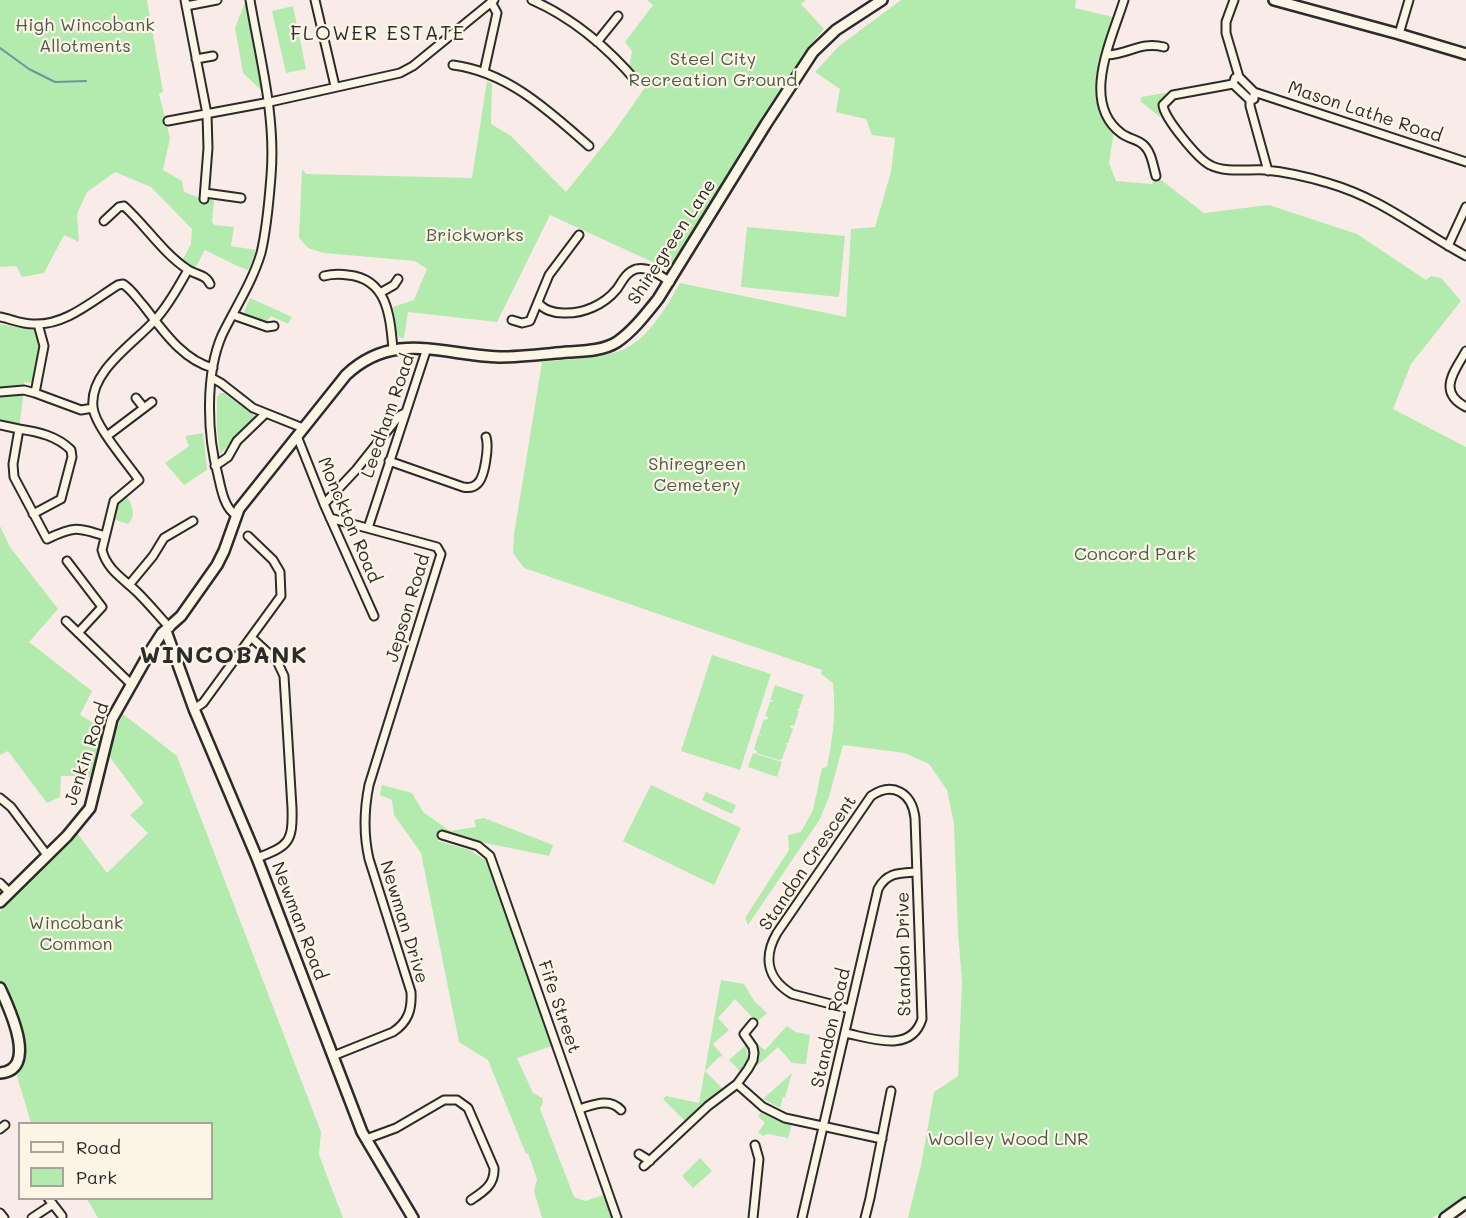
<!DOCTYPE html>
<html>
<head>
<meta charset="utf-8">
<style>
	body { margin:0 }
	#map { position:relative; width:1466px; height:1218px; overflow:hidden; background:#f9ece8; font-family:Mali,sans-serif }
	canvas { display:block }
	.legend { position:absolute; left:18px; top:1122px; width:195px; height:78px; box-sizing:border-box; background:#fcf5e5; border:2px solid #a8a49b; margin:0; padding:8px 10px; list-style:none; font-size:18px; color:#2b2b2b }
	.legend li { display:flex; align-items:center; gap:12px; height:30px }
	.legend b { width:30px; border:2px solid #a8a49b }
</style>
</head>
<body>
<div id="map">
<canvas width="1466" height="1218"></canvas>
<ul class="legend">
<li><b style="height:8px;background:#fcf5e5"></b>Road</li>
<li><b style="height:16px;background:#b3eaad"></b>Park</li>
</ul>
</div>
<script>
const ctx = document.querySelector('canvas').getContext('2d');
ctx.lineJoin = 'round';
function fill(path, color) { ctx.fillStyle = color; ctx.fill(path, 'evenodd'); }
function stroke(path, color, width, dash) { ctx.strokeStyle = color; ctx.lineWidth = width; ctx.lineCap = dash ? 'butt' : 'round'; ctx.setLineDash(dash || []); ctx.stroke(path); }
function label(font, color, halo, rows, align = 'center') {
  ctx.font = font + ' Mali,sans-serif'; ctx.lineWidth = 4.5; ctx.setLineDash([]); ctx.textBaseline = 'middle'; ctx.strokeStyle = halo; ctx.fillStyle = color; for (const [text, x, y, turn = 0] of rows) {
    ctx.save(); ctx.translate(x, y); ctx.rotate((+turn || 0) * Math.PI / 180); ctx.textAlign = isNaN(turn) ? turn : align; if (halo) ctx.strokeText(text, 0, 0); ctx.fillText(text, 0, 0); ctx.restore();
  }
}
fill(new Path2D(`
	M 0,0 L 147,0 L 163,92 L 159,94 L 170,138 L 163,170 L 182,181 L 184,192 L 200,198 L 214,200 L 212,222 L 215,225 L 234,227 L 231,246 L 256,250 L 248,270 C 233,265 220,257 205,250 L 195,268 L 183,259 L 191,244 L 192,229 L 151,187 L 115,172 L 87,192 L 77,214 L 79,242 L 64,235 L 44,273 L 22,277 L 16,266 L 0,267 Z
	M 246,0 L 263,92 L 243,73 L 235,28 Z
	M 647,0 L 806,0 L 801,4 L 824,29 L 811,44 L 742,151 L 670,270 L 550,215 L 497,322 L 408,312 L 404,338 L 400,338 L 397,334 L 393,307 L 414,300 L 427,269 L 415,261 L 324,253 L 308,248 L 299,238 L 302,169 L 306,174 L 472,178 L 487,81 L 492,84 L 491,124 L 511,136 L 566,192 L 614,132 L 646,86 L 629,68 L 632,51 L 625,42 L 653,5 Z
	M 901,0 L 1076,0 L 1075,8 L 1113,17 L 1097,82 L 1100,109 L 1114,131 L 1109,163 L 1116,181 L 1152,184 L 1156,176 L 1204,213 L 1269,205 L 1357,234 L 1426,280 L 1431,276 L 1441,278 L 1461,301 L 1411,364 L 1393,409 L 1466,447 L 1466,1195 L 1432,1218 L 908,1218 L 921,1165 L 934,1092 L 958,1076 L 962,982 L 958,932 L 954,824 L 947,790 L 929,764 L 905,753 L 843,745 L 829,797 L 820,819 L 748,925 L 745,918 L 789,850 L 788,835 L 801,832 L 813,810 L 822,768 L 827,767 C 833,737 836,714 833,683 L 821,674 L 822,670 L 524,568 L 513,553 L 514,535 L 542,362 C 566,359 590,359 613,353 C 645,346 665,309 680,283 L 846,317 L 851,229 L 875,227 L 891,172 L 895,138 L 872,135 L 866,119 L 836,112 L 840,89 L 815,72 L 839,46 Z
	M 293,6 L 306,69 L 286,73 L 272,11 Z
	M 1164,93 L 1170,94 C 1160,100 1159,106 1160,117 L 1140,101 L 1142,97 Z
	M 747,227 L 845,236 L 839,297 L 741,287 Z
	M 250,298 L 292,317 L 288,324 L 271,316 L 267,321 L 263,322 L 245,315 L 244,312 Z
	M 0,324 L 36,331 L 42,350 L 35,383 L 24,382 L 23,385 L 0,387 Z
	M 24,390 L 19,429 L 0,425 L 0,392 Z
	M 220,393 L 224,393 L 256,417 L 220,454 L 217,428 L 217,397 Z
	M 203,433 L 207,470 L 184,485 L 165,463 L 189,446 L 185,436 Z
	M 126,495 C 132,504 137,516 128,524 L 113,519 C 115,509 117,501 126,495 Z
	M 0,526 L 10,547 L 58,609 L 29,642 L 92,691 L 80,715 L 104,729 L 95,779 L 86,776 L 61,776 L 60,797 L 47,803 L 8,751 L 0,755 Z
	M 712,655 L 771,674 L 740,770 L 681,751 Z
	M 775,685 L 804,695 L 799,709 L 796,710 L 799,711 L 794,726 L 790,725 L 790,727 L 793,729 L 788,743 L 785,743 L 787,745 L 782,759 L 779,760 L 756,753 L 757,751 L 754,750 L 758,735 L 762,736 L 759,734 L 764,719 L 767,720 L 768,717 L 765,716 L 770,702 L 774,701 L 770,700 Z
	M 123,714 L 177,756 L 321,1132 L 319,1155 L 343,1218 L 98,1218 L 87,1199 L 212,1198 L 212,1124 L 31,1123 L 17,1076 L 23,1062 L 24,1053 L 16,1020 L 0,980 L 0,912 L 15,894 L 77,833 L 107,873 L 148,833 L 130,815 L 144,803 L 109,756 L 114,733 Z
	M 753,753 L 782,762 L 777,777 L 748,767 Z
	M 382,785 L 412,793 L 423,812 L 450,831 L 476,827 L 474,820 L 484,818 L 553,845 L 549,856 L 437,833 L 438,841 L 470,850 L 483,859 L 489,857 L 552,1046 L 517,1058 L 533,1093 L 542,1098 L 543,1102 L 540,1109 L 574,1197 L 585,1201 L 604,1195 L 612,1218 L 542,1218 L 534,1191 L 537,1179 L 528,1153 L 526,1154 L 488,1060 L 459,1042 L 421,853 L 394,815 L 392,800 L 380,795 Z
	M 651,785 L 741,828 L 714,885 L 623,841 Z
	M 706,792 L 736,805 L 732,814 L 702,800 Z
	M 721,980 L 744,984 L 754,1001 L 767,1013 L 757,1022 L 735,999 L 718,1018 L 729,1030 L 713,1044 L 723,1056 L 719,1057 L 705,1071 L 722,1088 L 685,1121 L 663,1099 L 666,1096 L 699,1103 Z
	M 787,1026 L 796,1032 L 810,1035 L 806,1064 L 792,1063 L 778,1047 L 757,1066 L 757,1044 L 765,1050 Z
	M 746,1045 L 748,1058 L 741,1072 L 729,1060 Z
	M 792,1073 L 785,1097 L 783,1097 L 780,1108 L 763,1099 Z
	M 761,1113 L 776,1120 L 792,1124 L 788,1138 L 768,1134 L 763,1136 L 758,1132 L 765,1123 L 758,1116 Z
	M 700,1158 L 712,1171 L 693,1188 L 682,1176 Z`), '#b3eaad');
stroke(new Path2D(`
	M 0,48 L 29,69 L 55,82 L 86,81`), '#6996a3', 2);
const street = new Path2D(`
	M 185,0 L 207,114 L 208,148 L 204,199
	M 315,0 L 335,86
	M 532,0 C 573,18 608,48 637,82
	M 1124,0 C 1112,39 1080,102 1121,133 C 1127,138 1135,139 1141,143 C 1151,149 1153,165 1156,176
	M 1234,0 L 1226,22 L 1226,33 L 1239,77 L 1254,92 L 1254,99 L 1250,100 L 1233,84 L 1235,78 L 1239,77
	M 186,6 L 217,0
	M 1399,34 L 1409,0
	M 597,42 L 618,16
	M 1107,55 C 1129,54 1141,41 1164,47
	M 196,59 L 213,56
	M 453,65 C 508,72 549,111 589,146
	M 484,72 L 497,13 L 491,2
	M 1233,84 L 1173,95 L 1163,105 C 1164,118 1198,159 1210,165 C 1225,173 1248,169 1265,170 C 1286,172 1308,177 1328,183 C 1383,199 1418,230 1466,256
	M 1254,92 L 1466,162
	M 1250,100 L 1250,106 L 1268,171
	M 168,121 L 270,102 L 400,73 L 413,66 L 494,0
	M 205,193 L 241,198
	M 104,221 L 119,207 L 124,206 C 146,226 162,252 187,269 C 195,275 206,274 210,284
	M 1448,246 L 1466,207
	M 324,276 C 332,274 340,274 348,275 C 388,279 390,317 393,349
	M 380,293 L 394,285 L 398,279
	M 538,302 C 543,310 554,313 563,313 C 583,314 604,305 617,289 C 622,282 626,272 636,269 C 648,266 660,275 670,282
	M 233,315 L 267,327 L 274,326
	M 0,317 C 11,319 21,324 33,324 C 65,326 92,301 118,285 L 123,284 C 131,289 136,297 143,305 C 162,329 182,360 213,368
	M 512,320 L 522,323 L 530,321 L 549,275 L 579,235
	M 38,324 L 44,346 L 35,393 L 81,410 L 93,408
	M 1466,351 C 1454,372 1437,392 1466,407
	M 212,378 L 221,383 L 253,408 L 303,428
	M 0,392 L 24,390 L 35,393
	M 136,398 L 144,408
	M 0,425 L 19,429 L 13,464 L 14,477 L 47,539 C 74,526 77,527 105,536
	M 19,429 C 39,432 57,436 71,450 L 72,457 L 61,499 L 33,514
	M 107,436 L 152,402
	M 297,436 L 324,504 L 374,616
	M 389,461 L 463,487 C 468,488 473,488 477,484 C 485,478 489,446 486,437
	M 215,466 L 228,457 L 237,441 L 265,414
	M 324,504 L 356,470 L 399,416 L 405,413
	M 236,515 C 224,508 221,488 218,475 C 207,435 205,374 222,335 C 235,308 252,283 261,253 C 267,228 269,202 271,176 C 276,116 260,59 250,0
	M 330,518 L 437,547 L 441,554 L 369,785 C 364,810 363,833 369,859 L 411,992 C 412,1010 408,1022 393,1032 L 333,1056
	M 368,528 L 427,348
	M 67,561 L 102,607 L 78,633
	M 129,585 L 153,556 L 164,538 L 193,521
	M 66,621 L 132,685
	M 170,628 C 159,616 149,604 138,593 C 124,579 107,570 102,550 L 114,501 L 139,480 C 128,464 94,425 93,407 C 89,371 135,343 155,320 C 169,305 178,287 188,270
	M 252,638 L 277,661 L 284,676 L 292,808 C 293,842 289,846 257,858
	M 194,709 L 203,703 L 281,596 L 280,572 L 273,560 L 248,536
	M 0,798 L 11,807 L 47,855
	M 442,835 L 478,846 L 490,856 L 617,1218
	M 0,883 L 9,892
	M 845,1033 C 871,1038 911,1054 922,1019 L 915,818 C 912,793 893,781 871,796 L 777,933 C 763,957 767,979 792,994 L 850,1009
	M 737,1084 L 763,1107 L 785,1118 L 882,1139
	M 579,1109 C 593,1105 609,1097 621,1110
	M 0,1129 L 5,1125
	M 366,1139 L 396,1128 L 444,1100 L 457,1100 L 468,1108 L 494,1168 C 495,1185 483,1192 471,1200
	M 639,1154 L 650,1161
	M 644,1166 L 708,1106 L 737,1084 L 748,1069 L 753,1060 L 754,1053 L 753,1047 L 744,1034 L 753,1023
	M 48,1198 L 62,1216
	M 0,1213 L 4,1218
	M 32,1218 L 53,1204
	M 753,1218 L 759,1159 L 755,1145
	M 802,1218 L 878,889 C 887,872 900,873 917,872
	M 865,1218 L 870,1198 L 891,1091`);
const secondary = new Path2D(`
	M 1274,0 L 1399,34 L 1466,54
	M 166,631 L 194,709 L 257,858 L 362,1132 L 413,1218
	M 0,902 L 67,836 L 90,808 L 112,719 L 151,650 L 162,633 L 181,616 L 217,565 L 224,551 L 239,509 L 346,375 C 394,330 442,355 499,357 C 522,357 545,354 568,352 C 583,351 603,351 617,342 C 633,331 646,314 658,299 L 766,124 L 813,52 L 836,30 L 882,0
	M 0,988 C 9,1008 39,1070 0,1073
	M 1445,1218 L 1466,1203`);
stroke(street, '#2b2b2b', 11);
stroke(secondary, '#2b2b2b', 14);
stroke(street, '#fcf5e5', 7);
stroke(secondary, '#fcf5e5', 9);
label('18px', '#4d5b4c', '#fcf5e5', [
	["High Wincobank",85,25],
	["Allotments",85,46],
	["Steel City",713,59],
	["Recreation Ground",713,80],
	["Brickworks",475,235],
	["Shiregreen",697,464],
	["Cemetery",697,485],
	["Concord Park",1135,554],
	["Wincobank",76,923],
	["Common",76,944],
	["Woolley Wood LNR",1008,1139]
]);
label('18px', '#2b2b2b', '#fcf5e5', [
	["Mason Lathe Road",1365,112,18],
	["Shiregreen Lane",672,242,-57],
	["Leedham Road",388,416,-71],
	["Monckton Road",349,520,67],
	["Jepson Road",408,608,-73],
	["Jenkin Road",87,754,-72],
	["Standon Crescent",808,863,-56],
	["Newman Road",299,921,69],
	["Newman Drive",404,922,73],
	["Standon Drive",904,954,-91],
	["Fife Street",559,1007,71],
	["Standon Road",831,1028,-77]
]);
ctx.letterSpacing = '1.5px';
label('20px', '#2b2b2b', '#fcf5e5', [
	["FLOWER ESTATE",378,34]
]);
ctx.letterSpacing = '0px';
ctx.letterSpacing = '1.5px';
label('bold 24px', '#2b2b2b', '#fcf5e5', [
	["WINCOBANK",224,656]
]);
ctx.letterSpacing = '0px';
</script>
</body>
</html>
